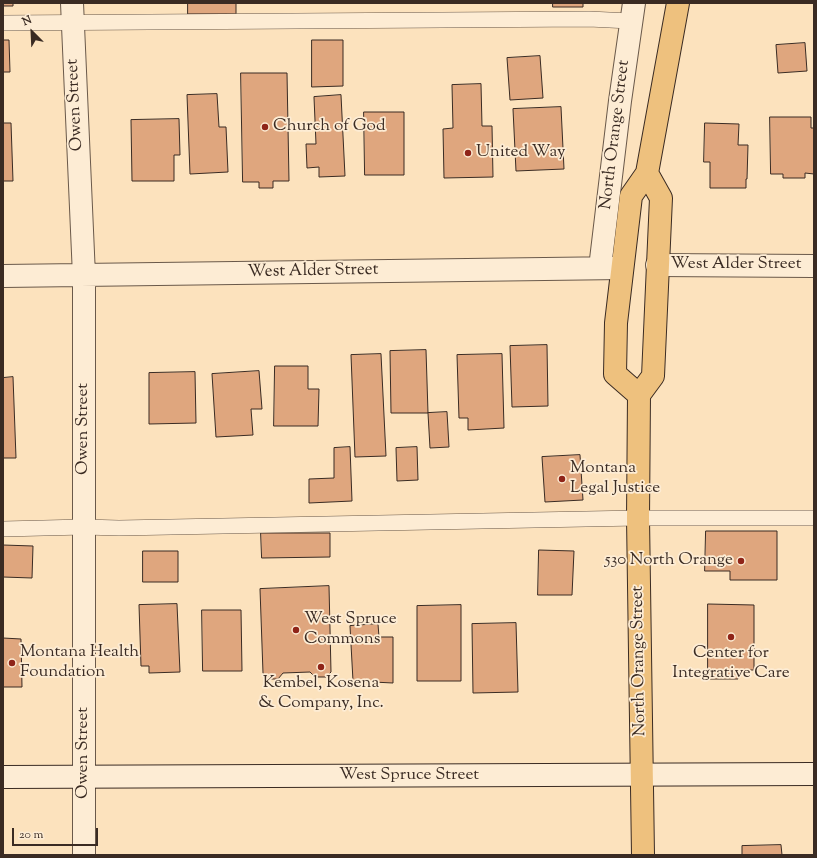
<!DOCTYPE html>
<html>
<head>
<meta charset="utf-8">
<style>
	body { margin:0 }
	#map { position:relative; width:817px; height:858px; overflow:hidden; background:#fce2bd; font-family:"Sorts Mill Goudy",serif }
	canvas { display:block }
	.frame { position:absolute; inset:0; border:4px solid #3a2b23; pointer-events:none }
	.north { position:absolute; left:12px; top:12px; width:40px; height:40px; -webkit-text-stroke:3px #fdecd4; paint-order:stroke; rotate:336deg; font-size:11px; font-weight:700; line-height:16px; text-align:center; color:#3a2b23 }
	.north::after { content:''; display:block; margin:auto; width:14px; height:18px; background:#3a2b23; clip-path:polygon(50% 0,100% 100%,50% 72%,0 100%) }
	.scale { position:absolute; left:12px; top:828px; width:86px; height:18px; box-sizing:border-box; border:2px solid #3a2b23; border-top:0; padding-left:5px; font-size:12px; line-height:14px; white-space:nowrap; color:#3a2b23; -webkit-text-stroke:3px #fdecd4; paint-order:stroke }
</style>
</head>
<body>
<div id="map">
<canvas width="817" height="858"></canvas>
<div class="frame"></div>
<div class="north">N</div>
<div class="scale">20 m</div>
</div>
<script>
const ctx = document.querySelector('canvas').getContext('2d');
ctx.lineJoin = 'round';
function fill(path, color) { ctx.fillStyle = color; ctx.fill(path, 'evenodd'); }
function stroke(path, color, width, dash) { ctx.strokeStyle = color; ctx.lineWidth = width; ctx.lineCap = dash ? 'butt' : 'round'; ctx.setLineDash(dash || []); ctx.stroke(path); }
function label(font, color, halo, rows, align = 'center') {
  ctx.font = font + ' "Sorts Mill Goudy",serif'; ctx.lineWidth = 3.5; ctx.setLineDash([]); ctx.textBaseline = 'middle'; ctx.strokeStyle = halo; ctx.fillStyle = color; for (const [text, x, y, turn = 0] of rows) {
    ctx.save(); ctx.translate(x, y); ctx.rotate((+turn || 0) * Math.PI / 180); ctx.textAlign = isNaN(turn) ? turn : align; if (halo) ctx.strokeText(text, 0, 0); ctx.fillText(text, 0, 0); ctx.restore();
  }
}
const building = new Path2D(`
	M 3,3 L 13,3 L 13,6 L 3,6 Z
	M 188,3 L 236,3 L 236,14 L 188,14 Z
	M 553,3 L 583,3 L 583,7 L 553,7 Z
	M 3,40 L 9,40 L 10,72 L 3,72 Z
	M 312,40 L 343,40 L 343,86 L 312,87 Z
	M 805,43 L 807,71 L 778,73 L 776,45 Z
	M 540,56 L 543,98 L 510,100 L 507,58 Z
	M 241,73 L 287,73 L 289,181 L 273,181 L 273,188 L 259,188 L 259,182 L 243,182 Z
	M 481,84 L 482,126 L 492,126 L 493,177 L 444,178 L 443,129 L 453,128 L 452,85 Z
	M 217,94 L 219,127 L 226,127 L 228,172 L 190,174 L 187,95 Z
	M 341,95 L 345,176 L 319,177 L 319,167 L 307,168 L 306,144 L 316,144 L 314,97 Z
	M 561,107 L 564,169 L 516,171 L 513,109 Z
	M 364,112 L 404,112 L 404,175 L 365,175 Z
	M 770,117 L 811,117 L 811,128 L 814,128 L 814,174 L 805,173 L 805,178 L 783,178 L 783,174 L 771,174 Z
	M 179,119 L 180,155 L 174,155 L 174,181 L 132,181 L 131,120 Z
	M 3,123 L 11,123 L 13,181 L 3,181 Z
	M 705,123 L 739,124 L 738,145 L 748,145 L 747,179 L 746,179 L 746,188 L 710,188 L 710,162 L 704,162 Z
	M 547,345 L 548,406 L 512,407 L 510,346 Z
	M 426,350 L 428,413 L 391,413 L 390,351 Z
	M 381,354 L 386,456 L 355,457 L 351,355 Z
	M 502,354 L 504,428 L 468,430 L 468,418 L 459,418 L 457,355 Z
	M 275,366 L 308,366 L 308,389 L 319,389 L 318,426 L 274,426 Z
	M 259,371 L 262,409 L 251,409 L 253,435 L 216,437 L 212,374 Z
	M 195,372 L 196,423 L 149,424 L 149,373 Z
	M 13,377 L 16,458 L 3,458 L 3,378 Z
	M 447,412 L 449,447 L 430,448 L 428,413 Z
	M 350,447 L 352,501 L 309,503 L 309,479 L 334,478 L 334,448 Z
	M 417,447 L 418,480 L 397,481 L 396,448 Z
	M 580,455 L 583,500 L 545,502 L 542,457 Z
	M 706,531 L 777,531 L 777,580 L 730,580 L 730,571 L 705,571 Z
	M 261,533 L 330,533 L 330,557 L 262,558 Z
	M 3,545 L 33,546 L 32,578 L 3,577 Z
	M 539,550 L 574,551 L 572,595 L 538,595 Z
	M 143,551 L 178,551 L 178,582 L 143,582 Z
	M 329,586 L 331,672 L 326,677 L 315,677 L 310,672 L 283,673 L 278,679 L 267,679 L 263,673 L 260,589 Z
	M 177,604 L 180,672 L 149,673 L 149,666 L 141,666 L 139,605 Z
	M 708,604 L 754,605 L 754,670 L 738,670 L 738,679 L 708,679 Z
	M 461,605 L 461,681 L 417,681 L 417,606 Z
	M 202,610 L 241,610 L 242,671 L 203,671 Z
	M 516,623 L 518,692 L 473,693 L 472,624 Z
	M 378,624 L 379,637 L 393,637 L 393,683 L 353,681 L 350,626 Z
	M 3,638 L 21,639 L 22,687 L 3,687 Z
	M 781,845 L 782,855 L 742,855 L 742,846 Z`);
fill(building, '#dfa67e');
stroke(building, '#3a2b23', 1);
const service = new Path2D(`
	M 3,23 L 589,19 L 630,21
	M 3,529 L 84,527 L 119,528 L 638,518 L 814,518`);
const minor = new Path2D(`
	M 72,3 L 84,276 L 84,855
	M 657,265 L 814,266
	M 600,268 L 620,101 L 634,3
	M 3,276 L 622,268`);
const secondary = new Path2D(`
	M 3,777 L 814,774`);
const primary = new Path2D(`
	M 639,395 L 615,374 L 616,323 L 631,196 L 647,173 L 678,3
	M 643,855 L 638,518 L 639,395 L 653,376 L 661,198 L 647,173`);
stroke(service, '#6a594a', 16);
stroke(minor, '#6a594a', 24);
stroke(secondary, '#3a2b23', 24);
stroke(primary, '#3a2b23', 24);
stroke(service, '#fdecd4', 15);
stroke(minor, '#fdecd4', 22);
stroke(secondary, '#fdecd4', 22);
stroke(primary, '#eec17e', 22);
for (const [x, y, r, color] of [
	[265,127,4,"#8f2418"],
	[468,153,4,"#8f2418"],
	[562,479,4,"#8f2418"],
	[741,561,4,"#8f2418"],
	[296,630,4,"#8f2418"],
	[731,637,4,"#8f2418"],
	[12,663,4,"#8f2418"],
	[321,667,4,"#8f2418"]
]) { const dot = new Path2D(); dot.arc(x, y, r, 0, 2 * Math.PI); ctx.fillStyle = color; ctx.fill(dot); stroke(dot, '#fdecd4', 1.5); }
label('17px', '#3a2b23', '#fdecd4', [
	["Owen Street",76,105,-93],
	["North Orange Street",616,135,-83],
	["West Alder Street",736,265],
	["West Alder Street",313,272,-1],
	["Owen Street",84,429,-90],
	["North Orange Street",640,661,-91],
	["Owen Street",84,753,-90],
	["West Spruce Street",409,776]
]);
label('17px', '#3a2b23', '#fdecd4', [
	["Church of God",273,127],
	["United Way",476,153],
	["Montana",570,469],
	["Legal Justice",570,489],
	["530 North Orange",733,561,"right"],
	["West Spruce",304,620],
	["Commons",304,640],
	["Montana Health",20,653],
	["Foundation",20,673],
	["Center for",731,654,"center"],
	["Integrative Care",731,674,"center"],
	["Kembel, Kosena",321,684,"center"],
	["& Company, Inc.",321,704,"center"]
], 'left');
</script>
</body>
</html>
